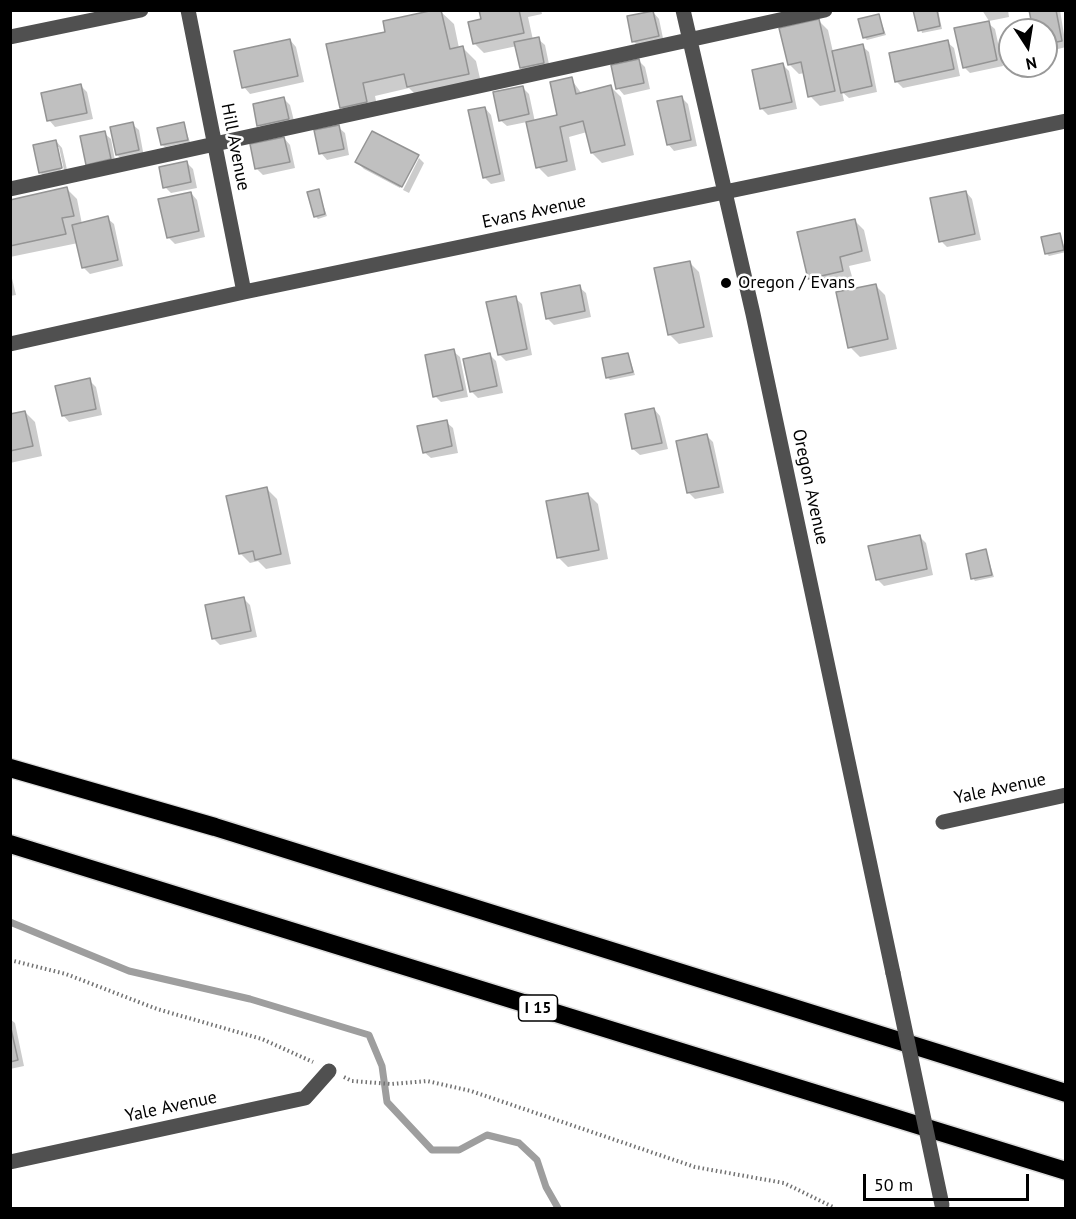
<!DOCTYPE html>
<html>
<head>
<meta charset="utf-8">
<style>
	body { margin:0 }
	#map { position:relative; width:1076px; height:1219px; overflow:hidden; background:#fff; font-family:"PT Sans",sans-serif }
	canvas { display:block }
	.frame { position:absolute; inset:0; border:12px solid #000; pointer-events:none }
	.north { position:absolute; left:998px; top:18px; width:60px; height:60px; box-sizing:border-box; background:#fff; border:2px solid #999; border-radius:50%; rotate:168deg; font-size:16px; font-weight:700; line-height:24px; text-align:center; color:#000 }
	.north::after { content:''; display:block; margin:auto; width:21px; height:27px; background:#000; clip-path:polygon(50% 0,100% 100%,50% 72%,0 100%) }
	.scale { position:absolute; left:863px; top:1174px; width:166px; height:27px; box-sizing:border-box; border:3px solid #000; border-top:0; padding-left:8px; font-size:18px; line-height:21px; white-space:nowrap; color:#000; -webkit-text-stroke:4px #fff; paint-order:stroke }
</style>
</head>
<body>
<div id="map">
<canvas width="1076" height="1219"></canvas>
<div class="frame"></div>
<div class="north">N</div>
<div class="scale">50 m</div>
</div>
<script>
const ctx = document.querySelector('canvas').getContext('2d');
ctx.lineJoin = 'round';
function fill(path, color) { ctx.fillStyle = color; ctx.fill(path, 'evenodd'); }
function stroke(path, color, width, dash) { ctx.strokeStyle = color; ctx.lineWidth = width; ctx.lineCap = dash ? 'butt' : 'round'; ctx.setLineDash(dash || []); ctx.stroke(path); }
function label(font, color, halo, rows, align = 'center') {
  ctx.font = font + ' "PT Sans",sans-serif'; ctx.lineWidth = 5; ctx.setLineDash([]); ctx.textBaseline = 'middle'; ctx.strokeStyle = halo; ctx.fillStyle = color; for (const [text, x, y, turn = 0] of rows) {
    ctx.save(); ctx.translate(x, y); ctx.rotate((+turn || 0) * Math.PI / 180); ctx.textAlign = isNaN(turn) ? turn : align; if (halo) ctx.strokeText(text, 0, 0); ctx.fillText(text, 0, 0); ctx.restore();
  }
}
fill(new Path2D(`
	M 480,10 L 541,10 L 542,14 L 528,17 L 533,40 L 538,39 L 545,45 L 550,69 L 528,74 L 521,68 L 517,46 L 484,53 L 474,43 L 483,20 Z
	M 915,10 L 938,10 L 942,29 L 922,33 Z
	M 982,10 L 1008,10 L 1009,17 L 989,21 Z
	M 1030,10 L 1060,10 L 1066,47 L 1046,52 L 1046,30 L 1034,30 Z
	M 440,11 L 454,24 L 459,48 L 462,47 L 476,61 L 482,87 L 421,100 L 409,88 L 375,96 L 379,115 L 355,120 L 341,107 L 387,33 Z
	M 653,12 L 659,19 L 664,43 L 640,48 L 633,41 Z
	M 879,16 L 886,35 L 867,40 L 864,37 Z
	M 818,20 L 828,30 L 833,52 L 862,46 L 869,52 L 877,92 L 849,98 L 842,92 L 844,101 L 820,106 L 810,96 L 805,73 L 799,74 L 789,64 Z
	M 988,23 L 995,29 L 1003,66 L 970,73 L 964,67 Z
	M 290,40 L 296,47 L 304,82 L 250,94 L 244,87 Z
	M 947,42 L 954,48 L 960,76 L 903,88 L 896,81 Z
	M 639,61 L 645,67 L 650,89 L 624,95 L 618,88 Z
	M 783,65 L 789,71 L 797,109 L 768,115 L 761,108 Z
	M 571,79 L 582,94 L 611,87 L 621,97 L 634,155 L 602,163 L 592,153 L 587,132 L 569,137 L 576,170 L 548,177 L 538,167 L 527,122 L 507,126 L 500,120 L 522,87 L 529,94 L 535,122 L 559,116 Z
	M 81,86 L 87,92 L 93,119 L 55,127 L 49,120 Z
	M 681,97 L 688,104 L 697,146 L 674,151 L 668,144 Z
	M 284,99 L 290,105 L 295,125 L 265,132 L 259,125 Z
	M 485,108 L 491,115 L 505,181 L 491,184 L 484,177 Z
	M 183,123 L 190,142 L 165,147 L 162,145 Z
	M 132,124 L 139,130 L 144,157 L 124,161 L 117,155 Z
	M 338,127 L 345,133 L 349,155 L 327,160 L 321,153 Z
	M 104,133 L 111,139 L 116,166 L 94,170 Z
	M 284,138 L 290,145 L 295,168 L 263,175 L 256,168 Z
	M 56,141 L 62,148 L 68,174 L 65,175 L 59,147 L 56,147 L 62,176 L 46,179 L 40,172 Z
	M 417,157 L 400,188 L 364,169 L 357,162 Z
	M 419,158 L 424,163 L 409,193 L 403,190 Z
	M 186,162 L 193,169 L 197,188 L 171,193 L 165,187 Z
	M 67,189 L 77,199 L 82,224 L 107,218 L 114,224 L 123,266 L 90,274 L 83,267 L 78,243 L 10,257 L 10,201 Z
	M 318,191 L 327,216 L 318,219 L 315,216 Z
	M 966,192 L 972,199 L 981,240 L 947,247 L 941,241 Z
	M 191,193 L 197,200 L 205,237 L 175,244 L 168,237 Z
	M 854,220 L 864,230 L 871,261 L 849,266 L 853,280 L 820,288 L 810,278 Z
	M 1060,235 L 1066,252 L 1049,256 L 1046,253 Z
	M 689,262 L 699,272 L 713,337 L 679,344 L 669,334 Z
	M 10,270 L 16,295 L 10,296 Z
	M 875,285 L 885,295 L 897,349 L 860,357 L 850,347 Z
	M 579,287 L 586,293 L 591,317 L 554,325 L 548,319 Z
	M 515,298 L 522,304 L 532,355 L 506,361 L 499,354 Z
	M 453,351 L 460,357 L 468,397 L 441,402 L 435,396 Z
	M 628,354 L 635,375 L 610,380 L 607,377 Z
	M 490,355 L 496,361 L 503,393 L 478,398 L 471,391 Z
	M 89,380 L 96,387 L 102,415 L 69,422 L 63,415 Z
	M 654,409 L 660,416 L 668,449 L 640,455 L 633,449 Z
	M 25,412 L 35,422 L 42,456 L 10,463 L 10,416 Z
	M 446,422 L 453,428 L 458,453 L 431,458 L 424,452 Z
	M 707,436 L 713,442 L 724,493 L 695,499 L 689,493 Z
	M 267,489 L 277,499 L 291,564 L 266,569 L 258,561 L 250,563 L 240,553 Z
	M 588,494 L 598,504 L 608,559 L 568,567 L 558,557 Z
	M 920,537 L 926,543 L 933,575 L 884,586 L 877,579 Z
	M 986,551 L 994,577 L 975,581 L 973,578 Z
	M 244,599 L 250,605 L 257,637 L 220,645 L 213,638 Z
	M 10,1019 L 15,1023 L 24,1066 L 10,1069 Z`), '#0003');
stroke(new Path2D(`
	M 10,922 L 129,971 L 250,999 L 369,1035 L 382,1066 L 387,1102 L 432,1150 L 459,1150 L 487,1135 L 519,1143 L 537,1160 L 546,1187 L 558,1208`), '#9e9e9e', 7);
const building = new Path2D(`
	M 434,10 L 441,10 L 450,49 L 463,46 L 469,74 L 407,87 L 404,74 L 363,83 L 367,102 L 340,108 L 326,44 L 385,32 L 383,21 Z
	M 479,10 L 519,10 L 524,33 L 473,44 L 468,22 L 481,19 Z
	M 913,10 L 937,10 L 940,26 L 918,31 Z
	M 1029,10 L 1056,10 L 1062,41 L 1046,44 L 1046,30 L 1033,30 Z
	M 653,11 L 659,36 L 632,42 L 627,16 Z
	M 879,14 L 884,33 L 863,38 L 858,19 Z
	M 819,19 L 835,91 L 808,97 L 801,62 L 788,65 L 779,28 Z
	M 989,21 L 997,60 L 963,68 L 954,28 Z
	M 539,37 L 544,63 L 520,68 L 514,42 Z
	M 290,39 L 298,76 L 242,88 L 234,51 Z
	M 948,40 L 954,69 L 895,82 L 889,53 Z
	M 863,44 L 872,86 L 841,93 L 832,51 Z
	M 639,59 L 644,83 L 616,89 L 611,65 Z
	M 783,63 L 792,102 L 760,109 L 752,70 Z
	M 572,77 L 576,94 L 611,85 L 625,145 L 591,153 L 583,121 L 560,127 L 567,161 L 536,168 L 526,122 L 557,115 L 550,82 Z
	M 81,84 L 87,113 L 47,121 L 41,93 Z
	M 523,86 L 529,114 L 499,121 L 493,92 Z
	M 682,96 L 691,140 L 667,145 L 657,101 Z
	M 284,97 L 289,119 L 257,126 L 253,104 Z
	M 485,107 L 500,174 L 483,178 L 468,110 Z
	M 133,122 L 139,150 L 116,155 L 110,127 Z
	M 184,122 L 188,140 L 161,145 L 157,128 Z
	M 339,125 L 344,149 L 319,154 L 314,130 Z
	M 105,131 L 111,159 L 86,165 L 80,136 Z
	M 372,131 L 419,155 L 402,187 L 355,162 Z
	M 284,137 L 290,162 L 255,169 L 250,144 Z
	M 56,140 L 62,168 L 39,173 L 33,145 Z
	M 187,161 L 191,182 L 163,188 L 159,167 Z
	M 67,187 L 74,216 L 62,218 L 66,234 L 10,246 L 10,200 Z
	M 319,189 L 325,214 L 314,217 L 307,192 Z
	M 966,191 L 975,234 L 939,242 L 930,198 Z
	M 191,192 L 199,231 L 167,238 L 158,199 Z
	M 108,216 L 118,260 L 82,268 L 72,225 Z
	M 855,219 L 862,251 L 840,257 L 843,271 L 808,279 L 797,232 Z
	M 1060,233 L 1064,250 L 1045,254 L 1041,237 Z
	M 690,261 L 704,327 L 668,335 L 654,268 Z
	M 876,284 L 888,339 L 848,348 L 836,292 Z
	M 580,285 L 585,311 L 546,319 L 541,293 Z
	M 516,296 L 527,349 L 498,355 L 486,302 Z
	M 454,349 L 463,390 L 433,397 L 425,355 Z
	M 490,353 L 497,386 L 470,392 L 463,359 Z
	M 628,353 L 633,372 L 606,378 L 602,358 Z
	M 90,378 L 96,409 L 62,416 L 55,386 Z
	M 654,408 L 662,443 L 632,449 L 625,414 Z
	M 25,411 L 33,446 L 10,451 L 10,414 Z
	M 447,420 L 452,446 L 423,453 L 417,426 Z
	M 707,434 L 719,487 L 687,493 L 676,441 Z
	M 267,487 L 281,554 L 255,560 L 253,551 L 239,554 L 226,496 Z
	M 588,493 L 599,550 L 557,558 L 546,501 Z
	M 920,535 L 927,569 L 876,580 L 868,546 Z
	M 986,549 L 992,575 L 971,579 L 966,554 Z
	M 244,597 L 251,631 L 212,639 L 205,605 Z
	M 10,1024 L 18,1060 L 10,1062 Z`);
fill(building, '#c0c0c0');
stroke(building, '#949494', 1.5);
const highway = new Path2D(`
	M 10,768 L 215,827 L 1066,1093
	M 10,844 L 1066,1171`);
stroke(highway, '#dbdbdb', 21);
stroke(new Path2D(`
	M 10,960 L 66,974 L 157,1009 L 262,1039 L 313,1062
	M 344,1077 L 352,1081 L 391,1084 L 427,1081 L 471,1091 L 695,1167 L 784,1183 L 835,1208`), '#727272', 4, [1.5, 3]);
stroke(new Path2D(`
	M 188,10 L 244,292
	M 683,10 L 753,314 L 893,973
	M 10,37 L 141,10
	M 10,189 L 825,10
	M 10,344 L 244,292 L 1066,121
	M 943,822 L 1066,795
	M 10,1162 L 305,1098 L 329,1071`), '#505050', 15);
stroke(highway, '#000', 18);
stroke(new Path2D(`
	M 893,973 L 942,1205`), '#505050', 15);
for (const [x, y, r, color] of [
	[726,283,6,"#000"]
]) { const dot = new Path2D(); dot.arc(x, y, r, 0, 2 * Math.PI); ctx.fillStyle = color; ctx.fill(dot); stroke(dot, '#fff', 2); }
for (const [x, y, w] of [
	[538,1008,39]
]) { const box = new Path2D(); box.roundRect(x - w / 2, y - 13, w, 26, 4.5); ctx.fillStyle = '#fff'; ctx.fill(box); stroke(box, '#000', 1.5); }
label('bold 16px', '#000', null, [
	["I 15",538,1008]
]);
label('18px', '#000', '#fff', [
	["Hill Avenue",235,147,79],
	["Evans Avenue",534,212,-12],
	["Oregon Avenue",810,487,78],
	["Yale Avenue",1000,789,-12],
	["Yale Avenue",171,1107,-12]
]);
label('18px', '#000', '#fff', [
	["Oregon / Evans",738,283]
], 'left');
</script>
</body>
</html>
